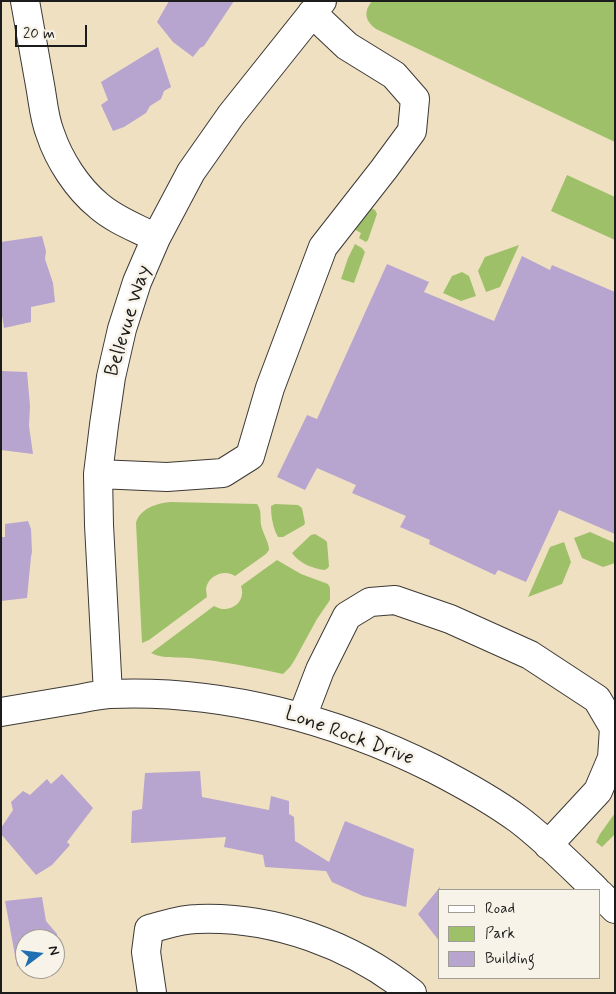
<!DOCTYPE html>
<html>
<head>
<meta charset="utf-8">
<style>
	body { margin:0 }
	#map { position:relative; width:616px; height:994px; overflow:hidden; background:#efe0c2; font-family:Mynerve,sans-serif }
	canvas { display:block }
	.frame { position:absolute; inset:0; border:2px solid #1c1c1c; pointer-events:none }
	.legend { position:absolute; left:438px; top:889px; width:162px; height:90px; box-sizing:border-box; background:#f7f3e8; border:1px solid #9f9d96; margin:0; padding:6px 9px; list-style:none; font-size:15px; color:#1c1c1c }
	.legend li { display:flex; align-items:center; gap:10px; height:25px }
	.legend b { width:25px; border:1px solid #9f9d96 }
	.north { position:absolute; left:15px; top:929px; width:50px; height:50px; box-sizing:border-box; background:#f7f3e8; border:1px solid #9f9d96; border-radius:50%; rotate:75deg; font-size:14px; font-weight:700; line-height:20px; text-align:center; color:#1c1c1c }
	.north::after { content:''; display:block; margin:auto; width:18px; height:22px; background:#1f6fb2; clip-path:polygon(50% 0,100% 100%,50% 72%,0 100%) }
	.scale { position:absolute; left:15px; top:25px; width:72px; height:22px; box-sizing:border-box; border:2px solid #1c1c1c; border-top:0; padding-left:6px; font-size:15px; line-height:18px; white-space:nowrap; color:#1c1c1c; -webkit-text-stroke:4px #f7f3e8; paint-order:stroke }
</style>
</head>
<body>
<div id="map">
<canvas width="616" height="994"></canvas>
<div class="frame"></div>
<ul class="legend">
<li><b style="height:6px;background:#fff"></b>Road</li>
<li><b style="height:14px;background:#9ec069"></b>Park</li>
<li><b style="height:14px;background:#b7a4cf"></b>Building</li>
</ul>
<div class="north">N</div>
<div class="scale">20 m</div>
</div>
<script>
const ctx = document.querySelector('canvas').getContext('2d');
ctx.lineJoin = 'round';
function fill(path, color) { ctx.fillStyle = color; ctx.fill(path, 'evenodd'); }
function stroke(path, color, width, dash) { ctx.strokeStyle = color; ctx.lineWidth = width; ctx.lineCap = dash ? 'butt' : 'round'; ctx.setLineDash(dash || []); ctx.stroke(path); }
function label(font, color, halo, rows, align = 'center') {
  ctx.font = font + ' Mynerve,sans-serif'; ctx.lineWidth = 5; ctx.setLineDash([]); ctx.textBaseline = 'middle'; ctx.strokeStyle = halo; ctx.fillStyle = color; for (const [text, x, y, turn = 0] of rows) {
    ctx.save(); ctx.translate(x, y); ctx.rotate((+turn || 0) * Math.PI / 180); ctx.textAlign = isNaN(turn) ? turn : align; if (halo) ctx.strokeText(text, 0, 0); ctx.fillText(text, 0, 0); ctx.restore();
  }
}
fill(new Path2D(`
	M 372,1 L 615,1 L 615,142 L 376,29 C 365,21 363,12 372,1 Z
	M 567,175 L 615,197 L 615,240 L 551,211 Z
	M 369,207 L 375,210 L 377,214 L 368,240 L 366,242 L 359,238 L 361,233 L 352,228 Z
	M 355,244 L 362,248 L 365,252 L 354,283 L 341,279 L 348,258 Z
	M 519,245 L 500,287 L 486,292 L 478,271 L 485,257 Z
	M 462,272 L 469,276 L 476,296 L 461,301 L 443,293 L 452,276 Z
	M 171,502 L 257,504 C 262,511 260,517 261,525 C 263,534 269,542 269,550 L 266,554 L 235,576 C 225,569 208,575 206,589 C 206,590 207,596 207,597 L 149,640 L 142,643 L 136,523 C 140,508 158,503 171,502 Z
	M 275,504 L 298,505 L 302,508 L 305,523 L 304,525 L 283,537 L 278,537 C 273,528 271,517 271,506 Z
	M 590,532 L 615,543 L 615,563 L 603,567 L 582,558 L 574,538 Z
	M 315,534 L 325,540 L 327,542 L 329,566 L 328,568 L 325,570 C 313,569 299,563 292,553 L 311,535 Z
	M 564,542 L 571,562 L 562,584 L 528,597 L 550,547 Z
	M 277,560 L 301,574 L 328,584 L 330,588 L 330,600 L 317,619 L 294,661 L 290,667 L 283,674 C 252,667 221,661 190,658 C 176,657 164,659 151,653 L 214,606 C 228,615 247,603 241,586 Z
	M 615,813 L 615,834 L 602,847 L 596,842 L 600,834 Z`), '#9ec069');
fill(new Path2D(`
	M 169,1 L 234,1 L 204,46 L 200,48 L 193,57 L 173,42 L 157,22 Z
	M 158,47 L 171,87 L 164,91 L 161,99 L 150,106 L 146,113 L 124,127 L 113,131 L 101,105 L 108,100 L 101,82 Z
	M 42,236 L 46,251 L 45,259 L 53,283 L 55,302 L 31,307 L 31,322 L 4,328 L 1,309 L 1,242 Z
	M 522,256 L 550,270 L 552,265 L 615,292 L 615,534 L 559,510 L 526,582 L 498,570 L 495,575 L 429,544 L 430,540 L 400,527 L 406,516 L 352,493 L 356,485 L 317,468 L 305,490 L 277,477 L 307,415 L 317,419 L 387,264 L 429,282 L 424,292 L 494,321 Z
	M 1,371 L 27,372 L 30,406 L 29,426 L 33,454 L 1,450 Z
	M 28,521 L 31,529 L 32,552 L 31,557 L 27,598 L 1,601 L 1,537 L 5,537 L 5,524 Z
	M 200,771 L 202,797 L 269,810 L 271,796 L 289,801 L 289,814 L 294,817 L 295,841 L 329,862 L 345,821 L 414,849 L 406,907 L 363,896 L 332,882 L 326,871 L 265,867 L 263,855 L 224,847 L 226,837 L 131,843 L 132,811 L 142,809 L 145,773 Z
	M 62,774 L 93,808 L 67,842 L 70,845 L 52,865 L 36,875 L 1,834 L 1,828 L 13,810 L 11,802 L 23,791 L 30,795 L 47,779 L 51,784 Z
	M 440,887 L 440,942 L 418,914 Z
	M 42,897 L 46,921 L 57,934 L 61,962 L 55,962 L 55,939 L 25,939 L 25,965 L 17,966 L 5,901 Z`), '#b7a4cf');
const minor = new Path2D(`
	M 25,1 C 30,29 35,57 40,85 C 43,101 44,118 50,133 C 59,160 77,188 99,206 C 115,220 137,228 156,238
	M 98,474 L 167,477 L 223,473 L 250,456 L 270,388 L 323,247 L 384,169 L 412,131 L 415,99 L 394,75 L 347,46 L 312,13
	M 108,694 L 99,525 L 98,474 L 104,425 L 111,377 L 122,329 L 137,282 L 156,238 L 191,172 L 231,115 L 322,1
	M 1,712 C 25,708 49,704 72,700 C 84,698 97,695 109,694 C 221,689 334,719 434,769 C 463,784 492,800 518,819 C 546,840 571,866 596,890
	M 302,717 L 320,670 L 347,616 L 370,602 L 395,600 L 450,619 L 530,655 L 597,699 L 614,728 L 612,758 L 598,791 L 548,845
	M 600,894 L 615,909
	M 152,993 L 146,952 L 149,929 C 165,925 181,919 197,919 C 274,916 352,945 412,993`);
stroke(minor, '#3c3935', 30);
stroke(minor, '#fff', 28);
label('20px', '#1c1c1c', '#f7f3e8', [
	["Bellevue Way",129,321,-73],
	["Lone Rock Drive",349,737,20]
]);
</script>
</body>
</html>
